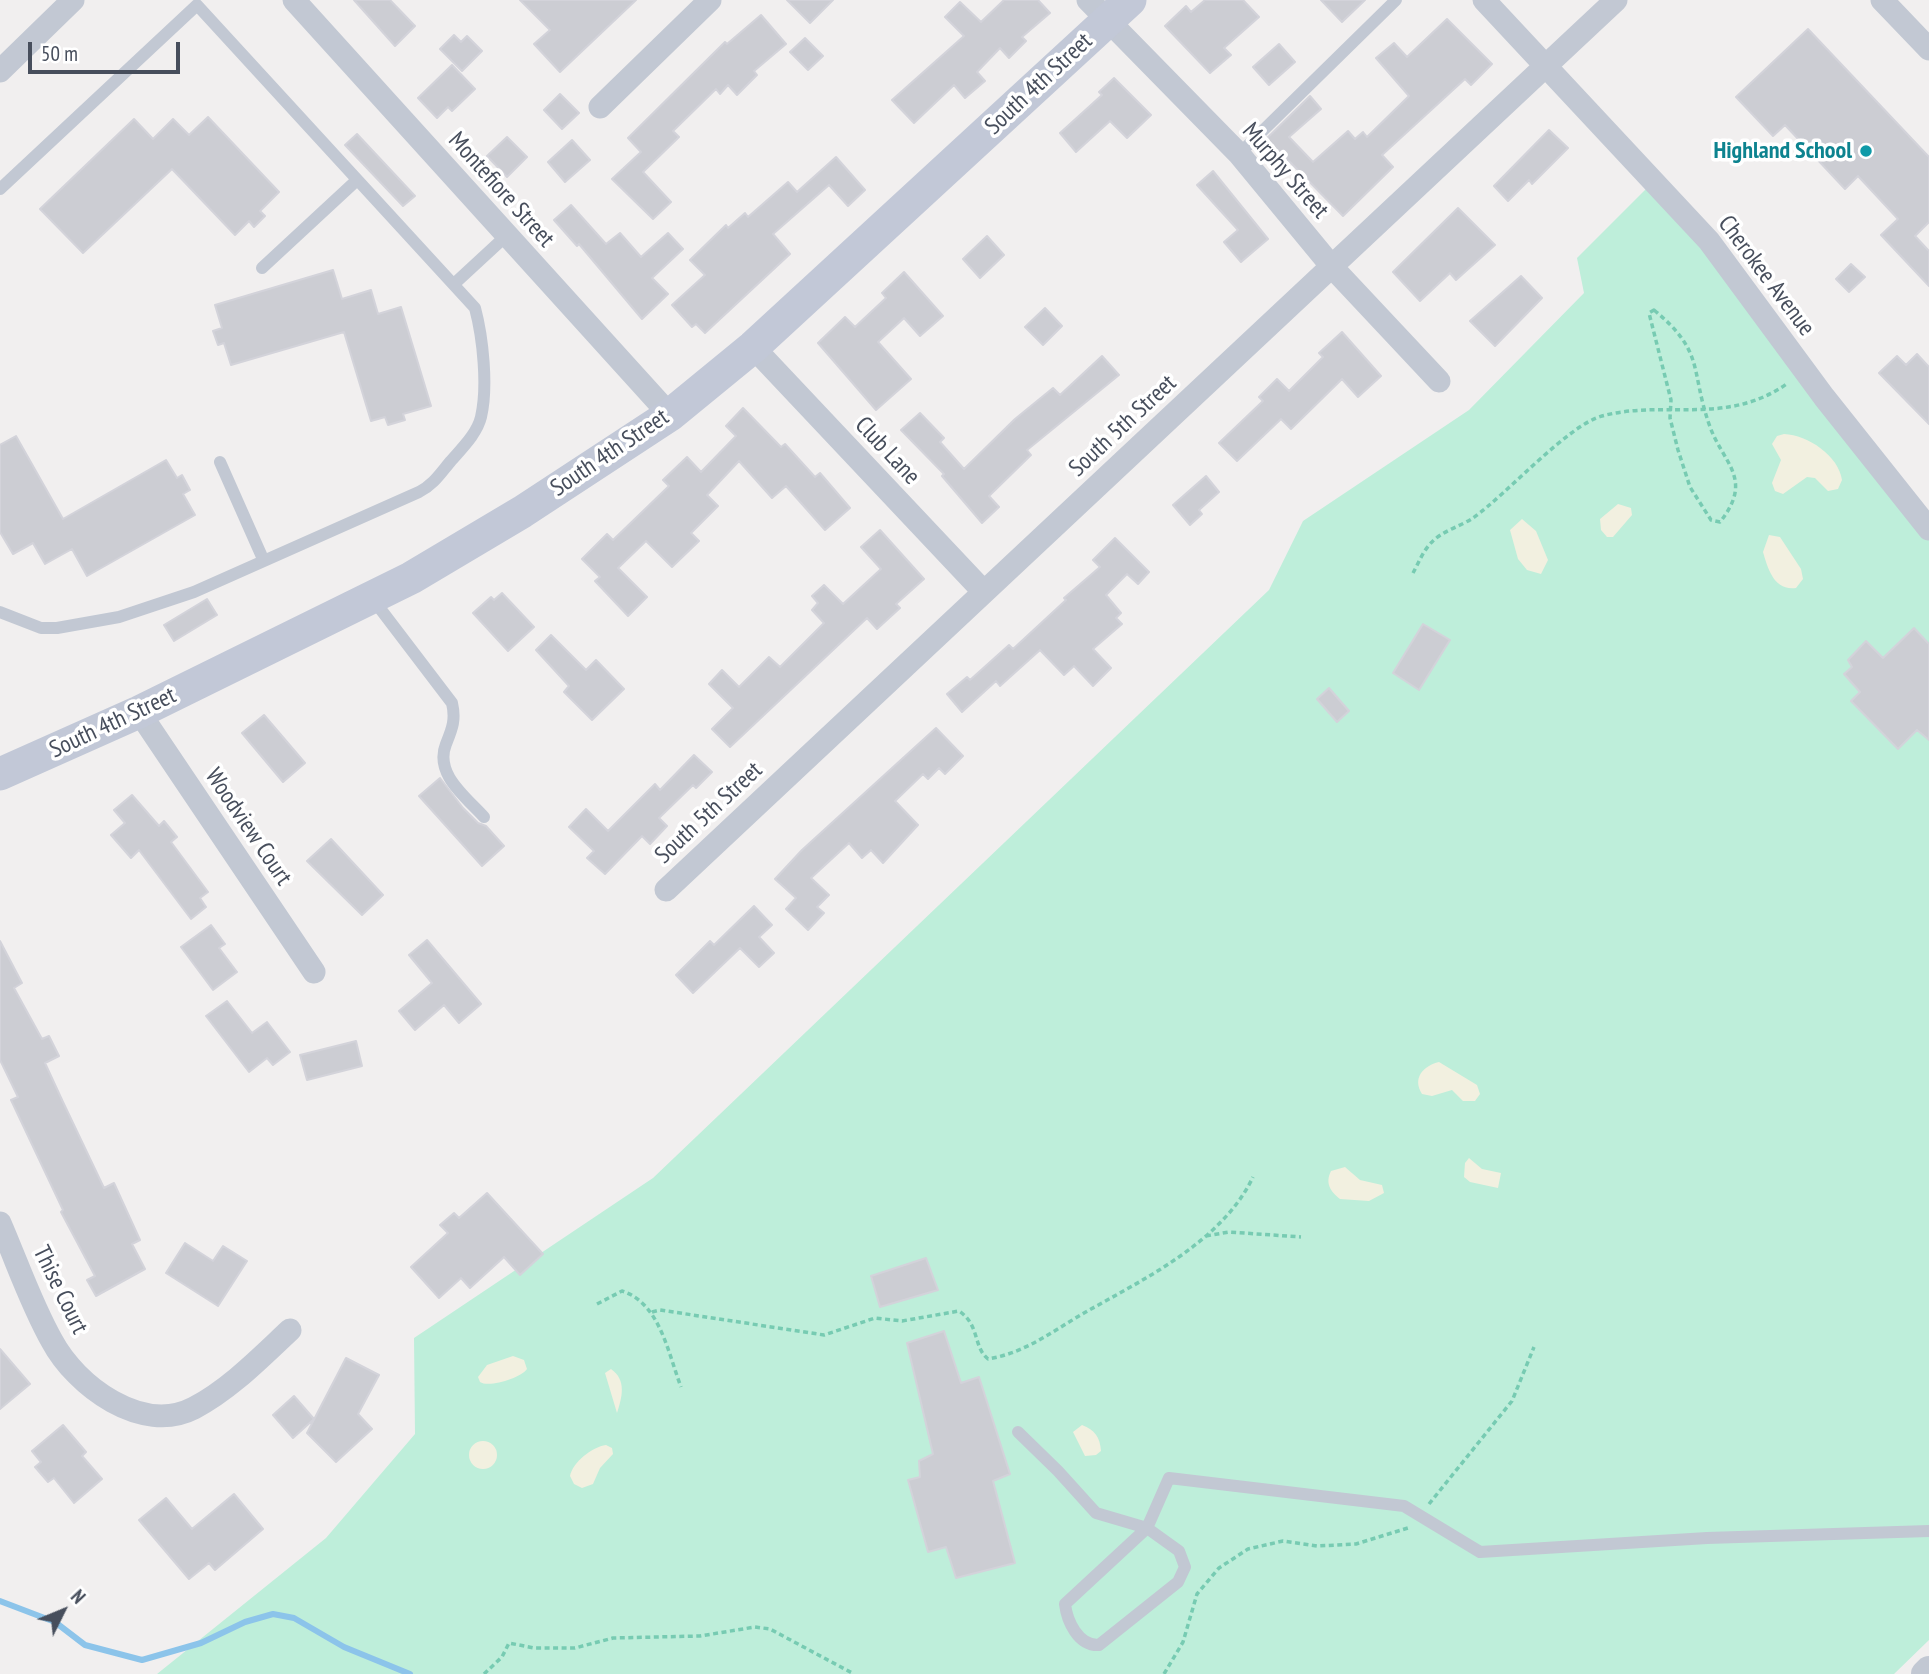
<!DOCTYPE html>
<html>
<head>
<meta charset="utf-8">
<style>
	body { margin:0 }
	#map { position:relative; width:1929px; height:1674px; overflow:hidden; background:#f1efef; font-family:"PT Sans Narrow",sans-serif }
	canvas { display:block }
	.north { position:absolute; left:28px; top:1576px; width:70px; height:70px; -webkit-text-stroke:5px #fff; paint-order:stroke; rotate:47deg; font-size:19px; font-weight:700; line-height:28px; text-align:center; color:#474e5c }
	.north::after { content:''; display:block; margin:auto; width:24px; height:32px; background:#474e5c; clip-path:polygon(50% 0,100% 100%,50% 72%,0 100%) }
	.scale { position:absolute; left:28px; top:42px; width:152px; height:32px; box-sizing:border-box; border:4px solid #474e5c; border-top:0; padding-left:9px; font-size:21px; line-height:24px; white-space:nowrap; color:#474e5c; -webkit-text-stroke:5px #fff; paint-order:stroke }
</style>
</head>
<body>
<div id="map">
<canvas width="1929" height="1674"></canvas>
<div class="north">N</div>
<div class="scale">50 m</div>
</div>
<script>
const ctx = document.querySelector('canvas').getContext('2d');
ctx.lineJoin = 'round';
function fill(path, color) { ctx.fillStyle = color; ctx.fill(path, 'evenodd'); }
function stroke(path, color, width, dash) { ctx.strokeStyle = color; ctx.lineWidth = width; ctx.lineCap = dash ? 'butt' : 'round'; ctx.setLineDash(dash || []); ctx.stroke(path); }
function label(font, color, halo, rows, align = 'center') {
  ctx.font = font + ' "PT Sans Narrow",sans-serif'; ctx.lineWidth = 7; ctx.setLineDash([]); ctx.textBaseline = 'middle'; ctx.strokeStyle = halo; ctx.fillStyle = color; for (const [text, x, y, turn = 0] of rows) {
    ctx.save(); ctx.translate(x, y); ctx.rotate((+turn || 0) * Math.PI / 180); ctx.textAlign = isNaN(turn) ? turn : align; if (halo) ctx.strokeText(text, 0, 0); ctx.fillText(text, 0, 0); ctx.restore();
  }
}
fill(new Path2D(`
	M 1648,187 L 1719,269 L 1929,538 L 1929,1640 L 1894,1674 L 157,1674 L 326,1538 L 415,1434 L 414,1338 L 653,1178 L 1269,590 L 1303,521 L 1469,410 L 1584,293 L 1577,258 Z`), '#beeeda');
fill(new Path2D(`
	M 1784,434 C 1808,435 1839,456 1842,480 L 1838,489 L 1828,491 L 1815,478 L 1807,477 L 1783,494 L 1775,491 L 1772,483 L 1781,460 L 1772,444 L 1777,436 Z
	M 1618,504 L 1631,508 L 1632,515 L 1613,537 L 1607,537 L 1601,530 L 1600,519 Z
	M 1522,519 L 1536,531 L 1548,560 L 1541,574 L 1527,570 L 1518,559 L 1510,530 Z
	M 1769,535 L 1780,537 L 1801,569 L 1803,579 L 1796,588 C 1774,591 1768,569 1763,552 Z
	M 1439,1062 L 1477,1085 L 1480,1094 L 1475,1101 L 1463,1101 L 1452,1090 L 1432,1096 L 1422,1094 C 1412,1078 1423,1066 1439,1062 Z
	M 1469,1158 L 1482,1169 L 1501,1173 L 1498,1188 L 1470,1182 L 1464,1177 L 1465,1163 Z
	M 1345,1167 L 1360,1180 L 1382,1185 L 1384,1193 L 1369,1201 L 1340,1199 C 1330,1191 1325,1183 1331,1171 Z
	M 513,1356 L 524,1360 L 527,1369 C 521,1378 489,1388 480,1382 L 478,1377 L 487,1365 Z
	M 611,1369 C 627,1380 622,1398 617,1413 L 605,1373 Z
	M 1082,1425 C 1095,1430 1100,1437 1101,1451 L 1096,1455 L 1085,1456 L 1073,1432 Z
	M469 1455a14 14 0 1 1 28 0a14 14 0 1 1-28 0Z
	M 606,1445 L 612,1448 L 613,1454 L 600,1468 L 593,1484 L 582,1488 L 574,1484 L 570,1476 C 573,1462 592,1447 606,1445 Z`), '#f2f0e0');
stroke(new Path2D(`
	M 0,1601 L 55,1622 L 85,1645 L 142,1660 L 201,1643 L 245,1622 L 273,1614 L 294,1618 L 344,1647 L 410,1674`), '#8cc4ea', 6);
const building = new Path2D(`
	M 354,0 L 390,0 L 415,26 L 395,46 Z
	M 520,0 L 636,0 L 560,72 L 534,44 L 550,30 Z
	M 787,0 L 833,0 L 810,23 Z
	M 1004,0 L 1038,0 L 1050,13 L 1022,37 L 1026,41 L 1009,58 L 1000,48 L 977,72 L 985,81 L 965,98 L 954,85 L 914,123 L 892,100 L 964,36 L 945,17 L 960,2 L 981,22 Z
	M 1205,0 L 1243,0 L 1259,17 L 1224,48 L 1231,55 L 1210,73 L 1165,26 L 1186,6 L 1191,12 Z
	M 1321,0 L 1365,0 L 1342,22 Z
	M 761,15 L 786,44 L 754,71 L 757,75 L 737,95 L 728,85 L 720,94 L 716,89 L 673,131 L 679,137 L 643,172 L 671,202 L 653,219 L 612,179 L 641,152 L 628,138 L 725,42 L 727,44 Z
	M 1447,19 L 1492,64 L 1471,85 L 1465,79 L 1382,155 L 1393,167 L 1343,216 L 1289,161 L 1286,163 L 1274,150 L 1266,156 L 1258,147 L 1310,96 L 1321,109 L 1289,137 L 1313,162 L 1348,131 L 1355,139 L 1363,132 L 1367,137 L 1409,96 L 1376,58 L 1394,43 L 1407,57 Z
	M 1808,29 L 1929,157 L 1929,222 L 1915,236 L 1929,251 L 1929,286 L 1881,235 L 1898,219 L 1858,176 L 1845,189 L 1785,125 L 1773,136 L 1736,97 Z
	M 454,35 L 461,42 L 467,36 L 482,51 L 462,71 L 440,49 Z
	M 805,38 L 823,56 L 808,70 L 790,52 Z
	M 1279,44 L 1295,62 L 1269,85 L 1253,67 Z
	M 452,65 L 475,89 L 452,111 L 448,107 L 437,118 L 418,98 Z
	M 1114,78 L 1151,115 L 1127,138 L 1110,121 L 1076,152 L 1060,133 L 1102,95 L 1099,92 Z
	M 560,94 L 579,113 L 562,129 L 544,110 Z
	M 208,117 L 279,192 L 260,211 L 265,216 L 254,227 L 249,221 L 235,235 L 172,169 L 83,253 L 40,209 L 134,119 L 153,139 L 173,119 L 189,135 Z
	M 1549,130 L 1568,148 L 1532,184 L 1529,180 L 1508,201 L 1494,186 Z
	M 357,134 L 415,196 L 403,206 L 345,145 Z
	M 507,137 L 527,157 L 507,177 L 487,156 Z
	M 572,140 L 590,160 L 565,182 L 548,162 Z
	M 836,157 L 865,190 L 848,206 L 829,185 L 773,234 L 790,254 L 705,333 L 696,324 L 692,327 L 672,305 L 705,275 L 690,260 L 726,225 L 728,228 L 745,213 L 748,217 L 788,182 L 797,192 Z
	M 1213,171 L 1268,239 L 1241,262 L 1224,242 L 1238,230 L 1197,185 Z
	M 571,205 L 606,244 L 620,233 L 641,257 L 668,233 L 683,249 L 652,278 L 668,294 L 642,319 L 579,244 L 577,246 L 554,220 Z
	M 1458,208 L 1495,245 L 1456,280 L 1450,273 L 1420,301 L 1393,272 Z
	M 987,236 L 1004,255 L 980,278 L 963,259 Z
	M 1851,264 L 1865,277 L 1849,292 L 1836,279 Z
	M 333,270 L 342,299 L 371,290 L 378,314 L 401,307 L 431,406 L 403,414 L 405,420 L 388,425 L 385,417 L 371,421 L 344,332 L 231,365 L 224,343 L 218,345 L 213,331 L 222,328 L 215,305 Z
	M 904,272 L 943,316 L 920,336 L 904,318 L 878,342 L 911,379 L 876,410 L 818,343 L 845,317 L 855,327 L 886,298 L 882,293 Z
	M 1521,276 L 1542,298 L 1495,346 L 1470,321 Z
	M 1045,308 L 1062,326 L 1043,345 L 1025,327 Z
	M 1342,332 L 1381,376 L 1358,397 L 1342,379 L 1291,429 L 1281,419 L 1237,461 L 1219,443 L 1263,401 L 1259,397 L 1277,379 L 1289,391 L 1323,357 L 1319,353 Z
	M 1917,354 L 1929,367 L 1929,424 L 1879,373 L 1897,356 L 1906,365 Z
	M 1102,356 L 1119,375 L 1027,450 L 1031,455 L 989,496 L 999,507 L 982,523 L 942,476 L 944,474 L 901,430 L 920,413 L 944,438 L 940,442 L 964,469 L 1015,419 L 1053,388 L 1060,395 Z
	M 743,408 L 781,447 L 785,444 L 815,477 L 820,473 L 850,508 L 825,530 L 786,486 L 772,498 L 739,461 L 707,495 L 718,506 L 691,533 L 699,541 L 672,567 L 646,541 L 618,568 L 647,597 L 628,616 L 595,581 L 600,577 L 582,559 L 607,534 L 613,540 L 669,486 L 663,480 L 687,457 L 701,472 L 736,436 L 726,426 Z
	M 16,436 L 63,519 L 166,460 L 177,478 L 182,475 L 190,490 L 183,494 L 195,515 L 87,576 L 72,549 L 45,564 L 33,543 L 13,554 L 0,532 L 0,445 Z
	M 1206,476 L 1219,492 L 1199,510 L 1202,514 L 1190,525 L 1173,505 Z
	M 880,530 L 924,579 L 896,604 L 900,608 L 877,629 L 867,618 L 730,747 L 712,729 L 733,708 L 709,684 L 722,670 L 739,687 L 769,657 L 780,667 L 824,623 L 812,610 L 818,603 L 812,596 L 824,585 L 843,604 L 881,569 L 861,547 Z
	M 1115,538 L 1149,572 L 1138,584 L 1127,574 L 1106,595 L 1121,613 L 1116,618 L 1122,624 L 1093,649 L 1111,668 L 1093,686 L 1074,666 L 1064,675 L 1040,650 L 1000,686 L 996,681 L 962,712 L 947,694 L 967,677 L 970,680 L 1009,645 L 1013,649 L 1066,600 L 1064,598 L 1100,567 L 1093,560 Z
	M 502,593 L 534,627 L 508,651 L 473,613 L 491,597 L 494,600 Z
	M 207,599 L 217,615 L 174,641 L 164,625 Z
	M 1423,624 L 1450,640 L 1419,690 L 1393,673 Z
	M 1914,628 L 1929,644 L 1929,740 L 1917,730 L 1898,749 L 1851,701 L 1860,692 L 1844,674 L 1852,667 L 1848,660 L 1866,641 L 1883,658 Z
	M 551,635 L 586,670 L 596,660 L 624,689 L 592,720 L 564,692 L 569,686 L 536,650 Z
	M 1329,688 L 1349,711 L 1337,722 L 1317,699 Z
	M 264,715 L 305,763 L 283,782 L 242,733 Z
	M 936,728 L 963,756 L 945,774 L 939,768 L 928,779 L 923,774 L 895,801 L 918,825 L 883,863 L 871,850 L 862,858 L 849,843 L 811,878 L 829,895 L 817,907 L 824,913 L 808,930 L 786,909 L 796,898 L 775,879 L 802,850 Z
	M 694,755 L 712,772 L 696,788 L 693,785 L 659,818 L 667,826 L 650,844 L 642,836 L 605,874 L 587,858 L 594,851 L 569,827 L 586,809 L 608,831 L 655,784 L 660,790 Z
	M 440,778 L 463,808 L 478,823 L 486,826 L 504,846 L 482,866 L 419,796 Z
	M 132,795 L 159,826 L 164,821 L 177,837 L 171,842 L 208,892 L 200,898 L 206,907 L 191,919 L 139,850 L 131,858 L 111,835 L 125,823 L 114,810 Z
	M 331,839 L 383,895 L 362,915 L 307,861 Z
	M 754,906 L 772,925 L 759,937 L 774,953 L 759,967 L 740,948 L 693,993 L 676,975 L 710,941 L 714,945 Z
	M 211,925 L 225,944 L 219,948 L 237,972 L 213,990 L 181,947 Z
	M 427,940 L 481,1004 L 459,1023 L 444,1005 L 415,1030 L 399,1011 L 432,983 L 409,955 Z
	M 0,941 L 22,983 L 14,988 L 42,1039 L 49,1036 L 59,1056 L 45,1063 L 63,1102 L 104,1188 L 114,1183 L 140,1240 L 132,1244 L 145,1269 L 96,1296 L 87,1280 L 95,1276 L 61,1212 L 63,1210 L 11,1100 L 18,1097 L 0,1060 Z
	M 227,1001 L 252,1033 L 267,1022 L 290,1052 L 273,1065 L 267,1058 L 249,1072 L 206,1016 Z
	M 356,1041 L 362,1066 L 307,1080 L 300,1055 Z
	M 487,1193 L 543,1254 L 520,1275 L 504,1257 L 470,1288 L 461,1278 L 439,1298 L 411,1267 L 448,1233 L 440,1225 L 454,1213 L 459,1218 Z
	M 185,1243 L 213,1261 L 223,1246 L 247,1261 L 218,1306 L 166,1273 Z
	M 926,1258 L 938,1290 L 880,1307 L 871,1276 Z
	M 944,1331 L 961,1383 L 979,1377 L 1010,1474 L 993,1481 L 1015,1563 L 956,1578 L 946,1547 L 928,1552 L 908,1480 L 920,1477 L 919,1461 L 933,1454 L 907,1343 Z
	M 0,1349 L 30,1384 L 0,1409 Z
	M 346,1358 L 379,1375 L 358,1414 L 372,1429 L 336,1462 L 307,1433 Z
	M 294,1396 L 314,1419 L 293,1438 L 273,1415 Z
	M 63,1425 L 86,1452 L 82,1456 L 102,1479 L 74,1503 L 54,1478 L 48,1482 L 35,1467 L 41,1462 L 32,1451 Z
	M 234,1494 L 263,1529 L 215,1570 L 209,1563 L 189,1579 L 139,1520 L 166,1498 L 192,1529 Z`);
fill(building, '#cccdd3');
stroke(building, '#d3d3da', 2);
stroke(new Path2D(`
	M 1654,310 C 1705,352 1690,369 1709,424 C 1722,463 1755,478 1720,522 L 1711,520 L 1690,487 L 1678,450 L 1670,418 L 1671,400 L 1649,313 Z
	M 1413,573 C 1418,564 1424,549 1432,542 C 1442,531 1461,526 1473,518 C 1507,494 1568,425 1602,416 C 1665,399 1726,427 1788,383
	M 1206,1236 L 1229,1232 L 1301,1237
	M 597,1304 L 622,1291 C 660,1303 668,1353 681,1387
	M 652,1312 L 660,1310 L 824,1335 L 875,1318 L 902,1321 L 959,1311 C 980,1325 973,1347 988,1359 C 1025,1353 1053,1331 1084,1313 C 1144,1279 1222,1242 1253,1177
	M 1429,1504 L 1512,1401 L 1534,1347
	M 484,1674 L 502,1657 L 509,1643 L 534,1648 L 575,1648 L 613,1638 L 700,1636 L 755,1627 L 770,1629 L 854,1674
	M 1164,1674 L 1183,1642 L 1197,1594 L 1219,1568 L 1248,1549 L 1283,1541 L 1317,1546 L 1356,1544 L 1411,1527`), '#77cbb2', 3.5, [5, 3.5]);
stroke(new Path2D(`
	M 1239,154 L 1396,0
	M 0,189 L 197,5 L 475,308 C 483,338 488,387 481,417 C 477,434 461,449 450,462 C 440,474 433,485 419,492 L 194,592 L 119,617 L 57,628 L 41,628 L 0,612
	M 262,268 L 357,180
	M 454,284 L 506,236
	M 220,462 L 263,559
	M 372,598 L 452,703 C 456,720 452,729 446,744 C 434,774 466,797 484,817
	M 1018,1432 L 1058,1471 L 1096,1513 L 1147,1528 L 1179,1551 L 1185,1567 L 1178,1582 L 1099,1645 C 1078,1646 1067,1621 1065,1604 L 1147,1528 L 1169,1478 L 1404,1506 L 1480,1552 L 1707,1538 L 1929,1531`), '#c2c8d3', 12);
stroke(new Path2D(`
	M 294,0 L 670,415
	M 1088,0 L 1239,154 L 1333,268 L 1439,381
	M 1484,0 L 1709,241 L 1824,397 L 1929,529
	M 1882,0 L 1929,49
	M 0,71 L 73,0
	M 600,107 L 710,0
	M 753,347 L 983,591
	M 139,712 L 314,972
	M 666,890 L 1616,0
	M 0,1223 C 17,1262 31,1304 52,1341 C 76,1386 142,1435 194,1408 C 230,1389 260,1358 290,1330`), '#c2c8d3', 23);
stroke(new Path2D(`
	M 1925,1674 L 1929,1670`), '#c2c8d3', 28);
stroke(new Path2D(`
	M 0,774 L 139,712 L 411,578 L 522,512 L 670,415 L 753,347 L 1130,0`), '#c2c8d7', 33);
for (const [x, y, r, color] of [
	[1866,151,7,"#0f9aa8"]
]) { const dot = new Path2D(); dot.arc(x, y, r, 0, 2 * Math.PI); ctx.fillStyle = color; ctx.fill(dot); stroke(dot, '#fff', 2.5); }
label('24px', '#474e5c', '#fff', [
	["South 4th Street",1039,84,-43],
	["Murphy Street",1285,171,49],
	["Montefiore Street",501,190,48],
	["Cherokee Avenue",1766,276,53],
	["South 5th Street",1123,426,-43],
	["Club Lane",887,451,47],
	["South 4th Street",610,453,-34],
	["South 4th Street",113,723,-25],
	["South 5th Street",709,813,-43],
	["Woodview Court",248,827,56],
	["Thise Court",60,1290,64]
]);
label('bold 24px', '#0d838f', '#fff', [
	["Highland School",1852,151]
], 'right');
</script>
</body>
</html>
